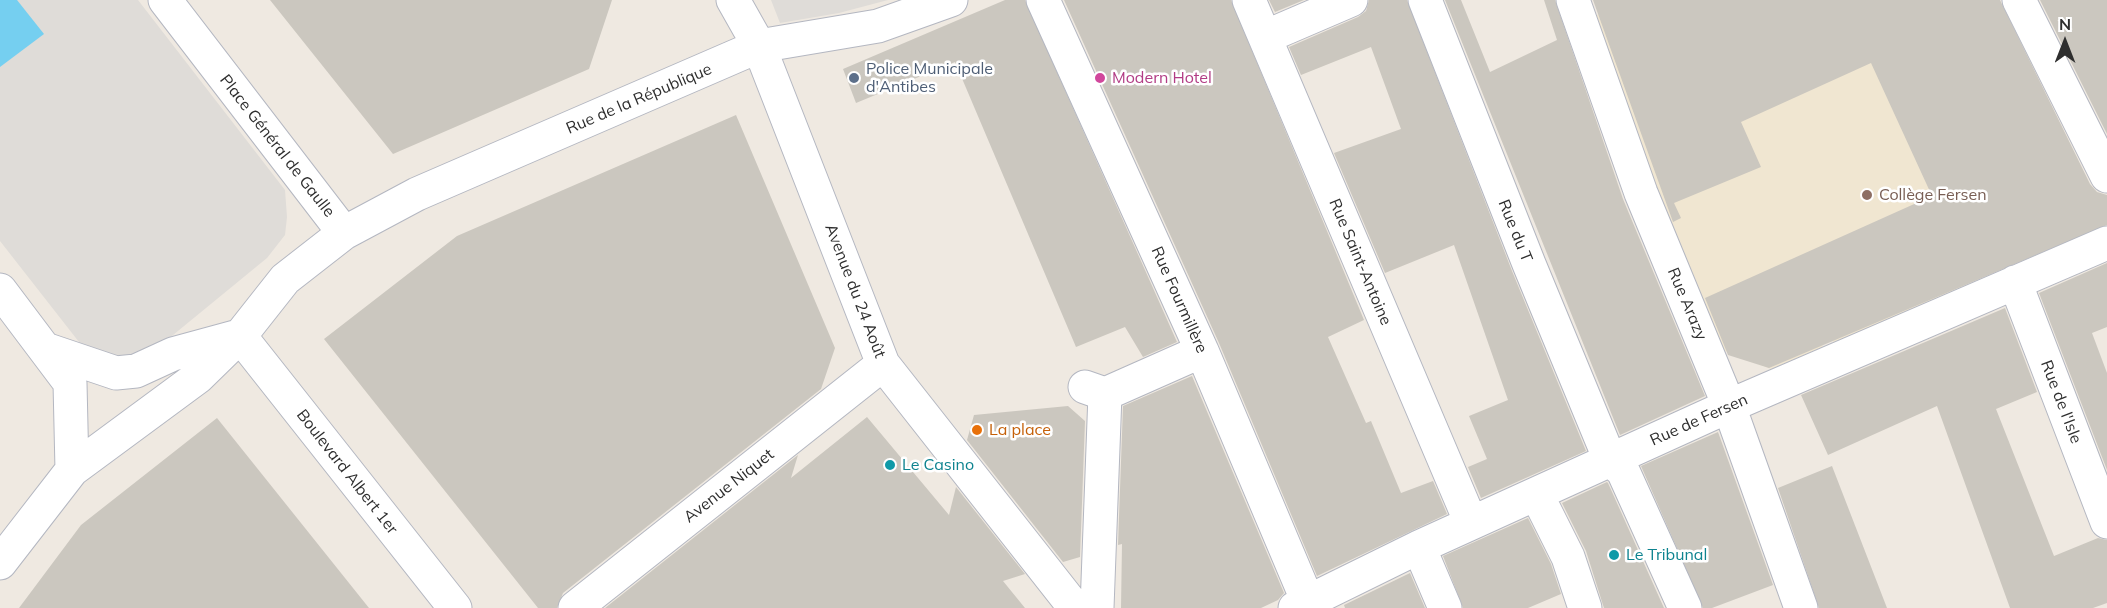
<!DOCTYPE html>
<html>
<head>
<meta charset="utf-8">
<style>
	body { margin:0 }
	#map { position:relative; width:2107px; height:608px; overflow:hidden; background:#efe9e1; font-family:Mulish,sans-serif }
	canvas { display:block }
	.north { position:absolute; left:2035px; top:12px; width:60px; height:60px; -webkit-text-stroke:4px #fff; paint-order:stroke; rotate:0deg; font-size:16px; font-weight:700; line-height:24px; text-align:center; color:#2e2e2e }
	.north::after { content:''; display:block; margin:auto; width:21px; height:27px; background:#2e2e2e; clip-path:polygon(50% 0,100% 100%,50% 72%,0 100%) }
</style>
</head>
<body>
<div id="map">
<canvas width="2107" height="608"></canvas>
<div class="north">N</div>
</div>
<script>
const ctx = document.querySelector('canvas').getContext('2d');
ctx.lineJoin = 'round';
function fill(path, color) { ctx.fillStyle = color; ctx.fill(path, 'evenodd'); }
function stroke(path, color, width, dash) { ctx.strokeStyle = color; ctx.lineWidth = width; ctx.lineCap = dash ? 'butt' : 'round'; ctx.setLineDash(dash || []); ctx.stroke(path); }
function label(font, color, halo, rows, align = 'center') {
  ctx.font = font + ' Mulish,sans-serif'; ctx.lineWidth = 5; ctx.setLineDash([]); ctx.textBaseline = 'middle'; ctx.strokeStyle = halo; ctx.fillStyle = color; for (const [text, x, y, turn = 0] of rows) {
    ctx.save(); ctx.translate(x, y); ctx.rotate((+turn || 0) * Math.PI / 180); ctx.textAlign = isNaN(turn) ? turn : align; if (halo) ctx.strokeText(text, 0, 0); ctx.fillText(text, 0, 0); ctx.restore();
  }
}
fill(new Path2D(`
	M 1641,0 L 2023,63 L 2098,232 L 1836,346 L 1831,338 L 1821,343 L 1823,347 L 1771,369 L 1720,349 L 1664,226 L 1591,17 Z`), '#f0e6d1');
fill(new Path2D(`
	M 0,0 L 138,0 L 285,190 L 287,217 L 285,235 L 267,258 L 156,349 L 143,355 L 111,358 L 93,352 L 79,342 L 0,241 Z
	M 771,0 L 888,0 L 839,13 L 780,23 Z`), '#dfdcd8');
fill(new Path2D(`
	M 0,0 L 17,0 L 44,34 L 0,67 Z`), '#75cff0');
fill(new Path2D(`
	M 270,0 L 612,0 L 589,69 L 393,154 Z
	M 1005,0 L 1025,0 L 1177,342 L 1143,357 L 1125,327 L 1076,347 L 955,62 L 856,103 L 843,69 Z
	M 1064,0 L 1231,0 L 1364,320 L 1328,337 L 1366,423 L 1371,421 L 1401,493 L 1433,481 L 1447,514 L 1317,576 L 1219,343 Z
	M 1269,0 L 1304,0 L 1275,12 Z
	M 1369,0 L 1407,0 L 1512,271 L 1586,451 L 1481,498 L 1468,467 L 1487,459 L 1469,416 L 1508,400 L 1454,245 L 1385,273 L 1334,153 L 1401,129 L 1371,47 L 1301,75 L 1289,47 L 1358,17 L 1366,11 Z
	M 1445,0 L 1461,0 L 1490,72 L 1557,40 L 1544,0 L 1555,0 L 1623,199 L 1705,396 L 1620,435 Z
	M 1593,0 L 2000,0 L 2090,184 L 2097,192 L 2107,195 L 2107,225 L 1769,368 L 1728,355 L 1705,298 L 1932,196 L 1871,63 L 1741,122 L 1761,167 L 1674,203 L 1681,218 L 1673,222 Z
	M 2040,0 L 2107,0 L 2107,134 Z
	M 736,115 L 835,348 L 821,389 L 563,593 L 557,608 L 538,608 L 324,339 L 457,236 Z
	M 2107,263 L 2107,327 L 2092,333 L 2107,373 L 2107,470 L 2039,293 Z
	M 2005,308 L 2037,392 L 1996,409 L 2054,556 L 2098,538 L 2107,540 L 2107,603 L 2093,608 L 2010,608 L 1937,406 L 1828,455 L 1801,395 Z
	M 1192,376 L 1284,593 L 1278,600 L 1261,608 L 1121,608 L 1122,544 L 1118,545 L 1123,406 Z
	M 1068,406 L 1085,421 L 1080,557 L 1063,562 L 967,440 L 974,415 Z
	M 867,417 L 949,515 L 956,487 L 1025,574 L 1003,581 L 1025,608 L 605,608 L 798,455 L 791,478 Z
	M 217,418 L 369,608 L 19,608 L 81,525 Z
	M 1718,432 L 1773,585 L 1712,608 L 1703,608 L 1641,466 Z
	M 1832,466 L 1887,608 L 1819,608 L 1778,488 Z
	M 1607,482 L 1608,483 L 1664,608 L 1604,608 L 1603,605 L 1586,551 L 1562,503 Z
	M 1528,518 L 1551,564 L 1561,594 L 1528,608 L 1463,608 L 1443,556 Z
	M 1410,573 L 1425,608 L 1345,608 L 1344,605 Z`), '#cbc7bf');
const minor = new Path2D(`
	M 165,0 L 344,233
	M 733,0 L 759,46 L 883,364 L 1075,608
	M 1043,0 L 1202,351 L 1308,602
	M 1249,0 L 1471,523
	M 1425,0 L 1529,264 L 1610,460 L 1623,471 L 1685,608
	M 1573,0 L 1641,193 L 1729,406 L 1801,608
	M 2019,0 L 2107,176
	M 1265,37 L 1351,0
	M 2015,282 L 2107,522
	M 0,290 L 70,383 L 72,470
	M 240,336 L 455,608
	M 45,349 L 116,373 L 136,371 L 173,354 L 239,336
	M 1085,387 L 1105,394 L 1202,351
	M 1537,495 L 1568,557 L 1585,608
	M 1419,547 L 1445,608
	M 0,563 L 72,470 L 198,377 L 240,336 L 285,279 L 344,233 L 417,194 L 759,46 L 878,26 L 951,0
	M 575,608 L 883,364
	M 1097,608 L 1105,394
	M 1295,608 L 1419,547 L 1729,406 L 2107,243`);
stroke(minor, '#b4b7c1', 35);
stroke(minor, '#fff', 33);
for (const [x, y, r, color] of [
	[854,78,6,"#5c6f8a"],
	[1100,78,6,"#d1479c"],
	[1867,195,6,"#8d6e63"],
	[977,430,6,"#e8710a"],
	[890,465,6,"#0f9aa8"],
	[1614,555,6,"#0f9aa8"]
]) { const dot = new Path2D(); dot.arc(x, y, r, 0, 2 * Math.PI); ctx.fillStyle = color; ctx.fill(dot); stroke(dot, '#fff', 2); }
label('16px', '#4e5e75', '#fff', [
	["Police Municipale",866,69],
	["d'Antibes",866,87]
], 'left');
label('16px', '#b23c85', '#fff', [
	["Modern Hotel",1112,78]
], 'left');
label('16px', '#2e2e2e', '#fff', [
	["Rue de la République",639,99,-23],
	["Place Général de Gaulle",277,146,52],
	["Rue du T",1515,231,68],
	["Rue Saint-Antoine",1360,262,67],
	["Avenue du 24 Août",855,291,69],
	["Rue Fourmillère",1179,300,66],
	["Rue Arazy",1687,304,67],
	["Rue de l'Isle",2061,402,69],
	["Rue de Fersen",1699,420,-24],
	["Boulevard Albert 1er",347,472,52],
	["Avenue Niquet",729,486,-38]
]);
label('16px', '#785e54', '#fff', [
	["Collège Fersen",1879,195]
], 'left');
label('16px', '#c56008', '#fff', [
	["La place",989,430]
], 'left');
label('16px', '#0d838f', '#fff', [
	["Le Casino",902,465],
	["Le Tribunal",1626,555]
], 'left');
</script>
</body>
</html>
